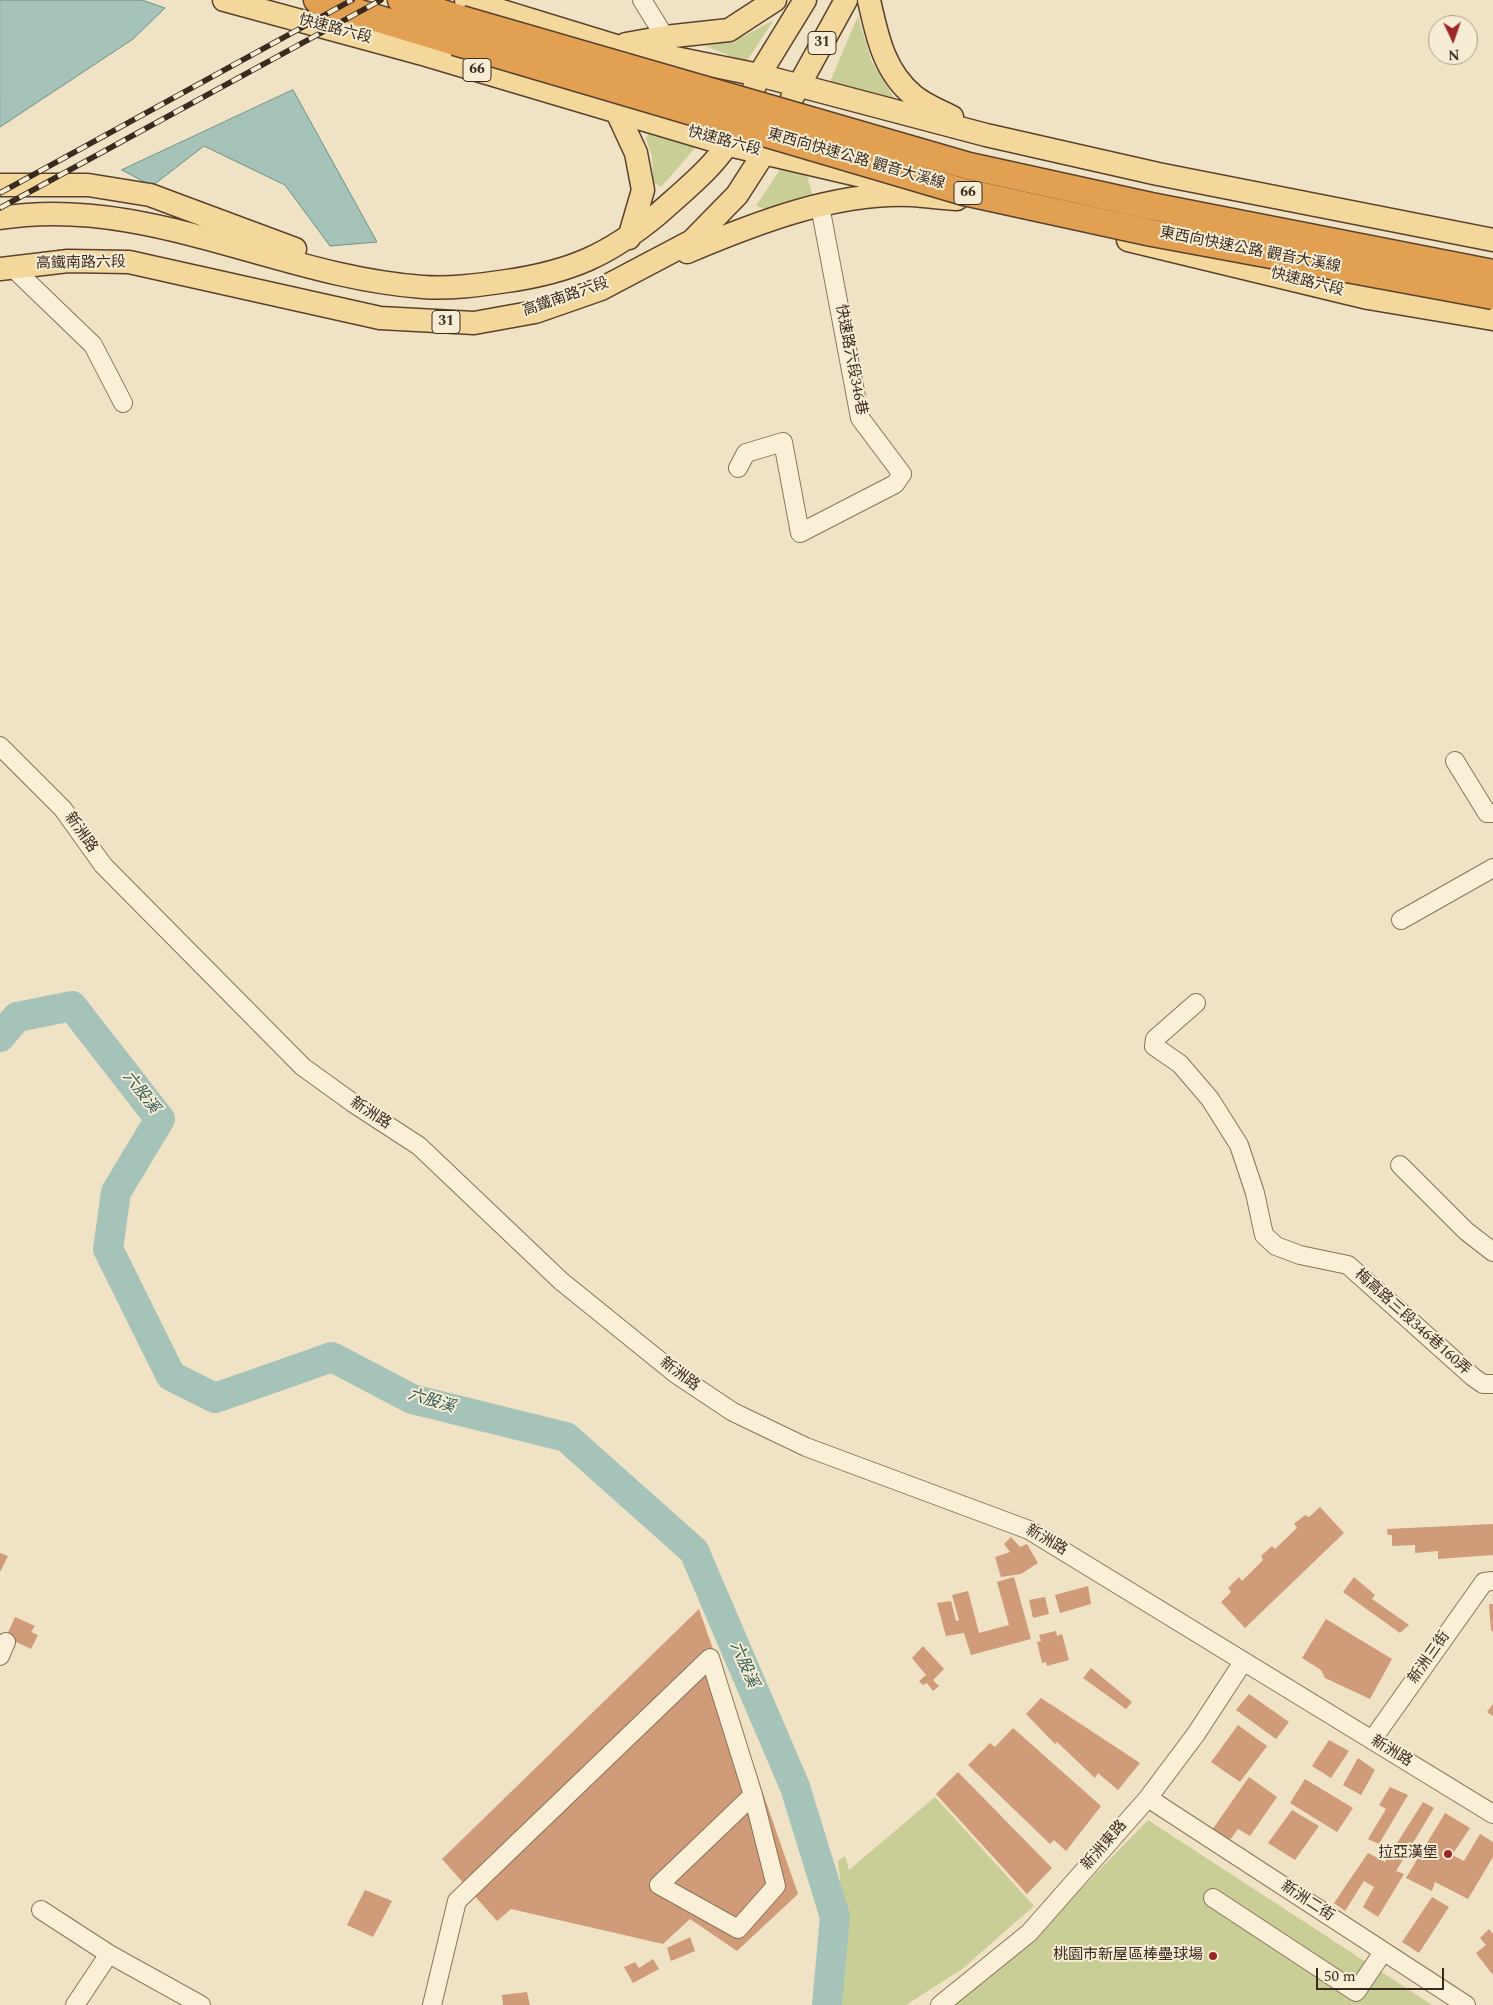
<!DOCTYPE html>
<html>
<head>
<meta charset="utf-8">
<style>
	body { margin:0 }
	#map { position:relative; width:1493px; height:2005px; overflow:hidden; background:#f0e2c4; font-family:Spectral,serif }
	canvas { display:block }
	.north { position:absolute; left:1428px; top:15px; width:50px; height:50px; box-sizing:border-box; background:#f7ecd4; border:1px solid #ab9f8b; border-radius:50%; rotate:177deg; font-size:14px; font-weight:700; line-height:20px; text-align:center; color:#3a2b1e }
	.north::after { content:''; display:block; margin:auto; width:18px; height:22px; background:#9c2729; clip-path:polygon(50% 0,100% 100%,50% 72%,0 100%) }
	.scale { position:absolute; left:1316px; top:1968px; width:128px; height:22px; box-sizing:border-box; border:2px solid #3a2b1e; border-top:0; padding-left:6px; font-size:15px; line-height:18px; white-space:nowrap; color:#3a2b1e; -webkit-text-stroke:4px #f7ecd4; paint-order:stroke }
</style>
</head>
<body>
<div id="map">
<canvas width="1493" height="2005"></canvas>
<div class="north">N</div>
<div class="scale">50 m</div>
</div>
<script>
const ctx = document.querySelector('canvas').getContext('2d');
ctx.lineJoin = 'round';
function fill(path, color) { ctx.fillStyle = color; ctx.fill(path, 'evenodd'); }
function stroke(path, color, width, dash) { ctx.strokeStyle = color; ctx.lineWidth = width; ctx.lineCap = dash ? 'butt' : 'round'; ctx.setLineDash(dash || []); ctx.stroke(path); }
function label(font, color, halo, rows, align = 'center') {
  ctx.font = font + ' Spectral,"Noto Sans TC",serif'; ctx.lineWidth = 4; ctx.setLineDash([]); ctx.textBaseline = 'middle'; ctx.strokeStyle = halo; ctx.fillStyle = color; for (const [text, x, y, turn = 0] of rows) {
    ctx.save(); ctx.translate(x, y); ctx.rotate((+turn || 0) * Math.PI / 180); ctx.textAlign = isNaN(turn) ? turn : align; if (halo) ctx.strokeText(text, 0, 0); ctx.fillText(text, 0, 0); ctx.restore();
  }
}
fill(new Path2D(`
	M 858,16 L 871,60 L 895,99 L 829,84 Z
	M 774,20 L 746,62 L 705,46 L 742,37 Z
	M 649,132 L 696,147 L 661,187 L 653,182 L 652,156 L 646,139 Z
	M 781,168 L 807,175 L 813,198 L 765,209 L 756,206 Z
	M 935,1797 L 1034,1906 L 962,1969 L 906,2005 L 831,2005 L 840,1879 L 838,1861 L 845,1856 L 849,1870 Z
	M 1148,1820 L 1432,2005 L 953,2005 L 1019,1953 Z`), '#c9ce97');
const water = new Path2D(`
	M 0,0 L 142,0 L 165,8 L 133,39 L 0,127 Z
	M 293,90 L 377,242 L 330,246 L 285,185 L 204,146 L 152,186 L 122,170 Z`);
fill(water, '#a6c3ba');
stroke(water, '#6c9188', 1);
stroke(new Path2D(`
	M 0,1037 L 17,1017 L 72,1006 L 160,1119 L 116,1192 L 108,1249 L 171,1376 L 215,1398 L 332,1357 L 412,1399 L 566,1437 L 694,1551 L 795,1787 L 835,1917 L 827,2005`), '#a6c3ba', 30);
fill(new Path2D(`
	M 1320,1507 L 1344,1533 L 1245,1628 L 1221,1602 L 1231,1592 L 1228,1588 L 1239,1577 L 1242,1581 L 1263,1560 L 1261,1556 L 1272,1546 L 1275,1549 L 1297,1528 L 1294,1524 L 1305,1515 L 1309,1517 Z
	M 1493,1524 L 1493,1555 L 1438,1559 L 1438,1551 L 1415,1553 L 1415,1545 L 1392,1546 L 1392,1535 L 1388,1535 L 1387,1529 Z
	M 1011,1537 L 1020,1547 L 1027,1544 L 1038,1563 L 1021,1574 L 1001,1577 L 995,1557 L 1010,1552 L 1004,1544 Z
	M 0,1553 L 8,1556 L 0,1572 Z
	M 1014,1577 L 1031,1639 L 971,1655 L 964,1633 L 946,1636 L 937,1603 L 951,1601 L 956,1621 L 959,1620 L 952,1595 L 968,1591 L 979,1633 L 1009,1625 L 997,1582 Z
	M 1354,1577 L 1375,1595 L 1372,1599 L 1409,1625 L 1400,1633 L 1343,1592 Z
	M 1088,1586 L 1091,1604 L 1060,1613 L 1055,1595 Z
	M 1045,1597 L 1049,1614 L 1033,1618 L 1029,1600 Z
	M 1489,1604 L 1493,1604 L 1493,1632 L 1491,1630 Z
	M 699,1609 L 798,1894 L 737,1951 L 690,1919 L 663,1944 L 511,1909 L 497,1921 L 442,1859 Z
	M 15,1617 L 35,1626 L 31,1632 L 38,1635 L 31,1649 L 6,1637 Z
	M 1326,1619 L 1392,1659 L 1370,1699 L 1325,1678 L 1321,1670 L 1302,1658 Z
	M 1056,1631 L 1057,1636 L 1062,1634 L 1069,1660 L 1047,1666 L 1046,1662 L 1042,1663 L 1037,1642 L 1041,1641 L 1039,1635 Z
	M 923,1646 L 944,1669 L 933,1680 L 939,1686 L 933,1691 L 927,1683 L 923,1685 L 919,1681 L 926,1675 L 912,1658 Z
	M 1091,1668 L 1132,1702 L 1126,1709 L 1083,1678 Z
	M 1249,1694 L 1289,1722 L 1276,1739 L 1236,1710 Z
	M 1041,1698 L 1140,1763 L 1118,1790 L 1098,1773 L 1095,1778 L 1057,1742 L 1055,1744 L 1026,1714 Z
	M 1493,1704 L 1493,1716 L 1487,1712 Z
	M 1238,1725 L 1267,1746 L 1240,1782 L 1211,1762 Z
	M 1013,1728 L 1101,1806 L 1066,1851 L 1054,1840 L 1050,1844 L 968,1765 L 990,1743 L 995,1747 Z
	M 1329,1740 L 1349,1751 L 1331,1778 L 1312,1766 Z
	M 1358,1758 L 1375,1770 L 1361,1795 L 1343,1785 Z
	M 958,1772 L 1052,1868 L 1027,1894 L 936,1794 Z
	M 1249,1777 L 1277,1797 L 1250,1836 L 1238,1829 L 1230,1840 L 1212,1830 Z
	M 1305,1779 L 1353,1808 L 1337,1832 L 1290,1803 Z
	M 1390,1787 L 1408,1795 L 1379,1844 L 1368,1839 L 1386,1809 L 1379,1805 Z
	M 1423,1802 L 1434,1808 L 1396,1871 L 1404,1874 L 1378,1917 L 1363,1907 L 1374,1887 L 1364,1881 L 1345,1911 L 1334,1903 L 1368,1853 L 1385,1862 Z
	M 1292,1810 L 1319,1826 L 1295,1860 L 1268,1843 Z
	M 1445,1813 L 1470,1828 L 1452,1855 L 1464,1861 L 1480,1834 L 1493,1842 L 1493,1857 L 1468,1899 L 1435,1882 L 1432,1891 L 1406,1878 Z
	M 365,1890 L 392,1901 L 373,1937 L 347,1925 Z
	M 1432,1897 L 1449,1907 L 1419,1953 L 1402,1942 Z
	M 1489,1929 L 1493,1934 L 1493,1975 L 1476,1953 L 1486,1945 L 1480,1938 Z
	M 690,1937 L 695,1951 L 671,1961 L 667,1948 Z
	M 653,1959 L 659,1969 L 633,1983 L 624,1967 L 635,1962 L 639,1968 Z
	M 527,1992 L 530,2005 L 503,2005 L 502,1995 Z`), '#cf9b78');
const minor = new Path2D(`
	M 642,0 L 665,37
	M 11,266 L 93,345 L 123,403
	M 738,468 L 746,453 L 783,442 L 800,533 L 895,484 L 902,474 L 860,418 L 820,206
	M 0,746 L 63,809 L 103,865 L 303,1067 L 353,1103 L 419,1146 L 561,1281 L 676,1374 L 733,1412 L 806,1447 L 1029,1530 L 1493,1814
	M 1455,761 L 1487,813 L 1493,813
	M 1401,920 L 1493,868
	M 1196,1003 L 1155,1039 L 1154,1046 L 1180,1064 L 1210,1099 L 1239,1145 L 1255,1193 L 1264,1235 L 1276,1246 L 1300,1255 L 1348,1265 L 1473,1377 L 1483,1384 L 1493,1384
	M 1400,1165 L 1466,1231 L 1493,1252
	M 0,1656 L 6,1642
	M 1372,1740 L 1484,1582 L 1493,1581
	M 1148,1798 L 1466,2005
	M 1213,1898 L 1356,1992 L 1383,1952
	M 41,1910 L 109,1954
	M 75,2005 L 109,1954 L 201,2005
	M 432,2005 L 457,1901 L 710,1658 L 753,1795 L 776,1886 L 738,1929 L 659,1885 L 753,1795
	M 940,2005 L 1029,1933 L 1148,1798 L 1196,1734 L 1243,1662`);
const major = new Path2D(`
	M 224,0 L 426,55 L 729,145 L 905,186
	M 466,0 L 616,46 L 759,75 L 986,135 L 1158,174 L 1493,240
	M 869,0 C 877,36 884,72 914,96 C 925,105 940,111 952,117
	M 626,44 L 665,37 L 729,30 L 775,0
	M 754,88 L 759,75 L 805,0
	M 792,98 L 846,0
	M 617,112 L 636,153 L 643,190 L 629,238
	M 0,185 L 88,185 L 150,195 L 295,249
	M 0,218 C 147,195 280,277 423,287 C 451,289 480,285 507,281 C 570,272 609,255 658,214 C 680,194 723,160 733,133
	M 1128,240 L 1368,298 L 1493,319
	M 687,252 C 756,223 835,192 911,195 C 926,196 942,198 957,199
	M 0,269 L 68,261 L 129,262 L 380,318 L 474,323 L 535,312 L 601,289 L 692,241 L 737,195 L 771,142`);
const highway = new Path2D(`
	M 317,0 L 455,42
	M 401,0 L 461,19`);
stroke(minor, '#8b7359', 20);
stroke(major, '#59412e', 25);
stroke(highway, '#59412e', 29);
stroke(minor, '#faefd7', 18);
stroke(major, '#f4d79a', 22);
stroke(highway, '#e2a152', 26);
const rail = new Path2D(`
	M 0,193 L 352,0
	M 0,208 L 381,0`);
stroke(rail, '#3a2b1e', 5.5);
stroke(rail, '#f7ecd4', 4, [11]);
const highwayBridge = new Path2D(`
	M 461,19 L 969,166 L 1151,206 L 1493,273
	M 455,42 L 964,192 L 1152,233 L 1493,296`);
stroke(highwayBridge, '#59412e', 29, []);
stroke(highwayBridge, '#e2a152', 26);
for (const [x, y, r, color] of [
	[1448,1854,5,"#9c2729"],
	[1213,1956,5,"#9c2729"]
]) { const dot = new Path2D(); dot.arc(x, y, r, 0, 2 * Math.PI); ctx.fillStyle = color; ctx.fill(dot); stroke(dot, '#f7ecd4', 2); }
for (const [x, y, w] of [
	[822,43,28],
	[477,70,28],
	[968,193,28],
	[446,322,28]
]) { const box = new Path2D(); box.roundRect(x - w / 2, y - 11.5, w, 23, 4); ctx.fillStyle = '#f7ecd4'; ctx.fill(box); stroke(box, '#3a2b1e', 1); }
label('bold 14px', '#3a2b1e', null, [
	["31",822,43],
	["66",477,70],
	["66",968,193],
	["31",446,322]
]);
label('15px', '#3a2b1e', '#f7ecd4', [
	["快速路六段",335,30,15],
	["快速路六段",724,142,15],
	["東西向快速公路 觀音大溪線",856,160,16],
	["東西向快速公路 觀音大溪線",1250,251,11],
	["高鐵南路六段",81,264,-1],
	["快速路六段",1307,283,14],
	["高鐵南路六段",566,298,-19],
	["快速路六段346巷",850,360,79],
	["新洲路",80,833,55],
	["新洲路",370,1114,33],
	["梅高路三段346巷160弄",1412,1323,42],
	["新洲路",679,1375,37],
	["新洲路",1046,1541,30],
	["新洲三街",1430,1658,-55],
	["新洲路",1391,1752,31],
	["新洲東路",1105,1846,-49],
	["新洲二街",1307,1902,33]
]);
label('15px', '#3a2b1e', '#f7ecd4', [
	["拉亞漢堡",1438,1854],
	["桃園市新屋區棒壘球場",1203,1956]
], 'right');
label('italic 16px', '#2d5b57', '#f7ecd4', [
	["六股溪",140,1093,52],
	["六股溪",431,1402,17],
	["六股溪",743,1665,67]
]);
</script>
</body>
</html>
